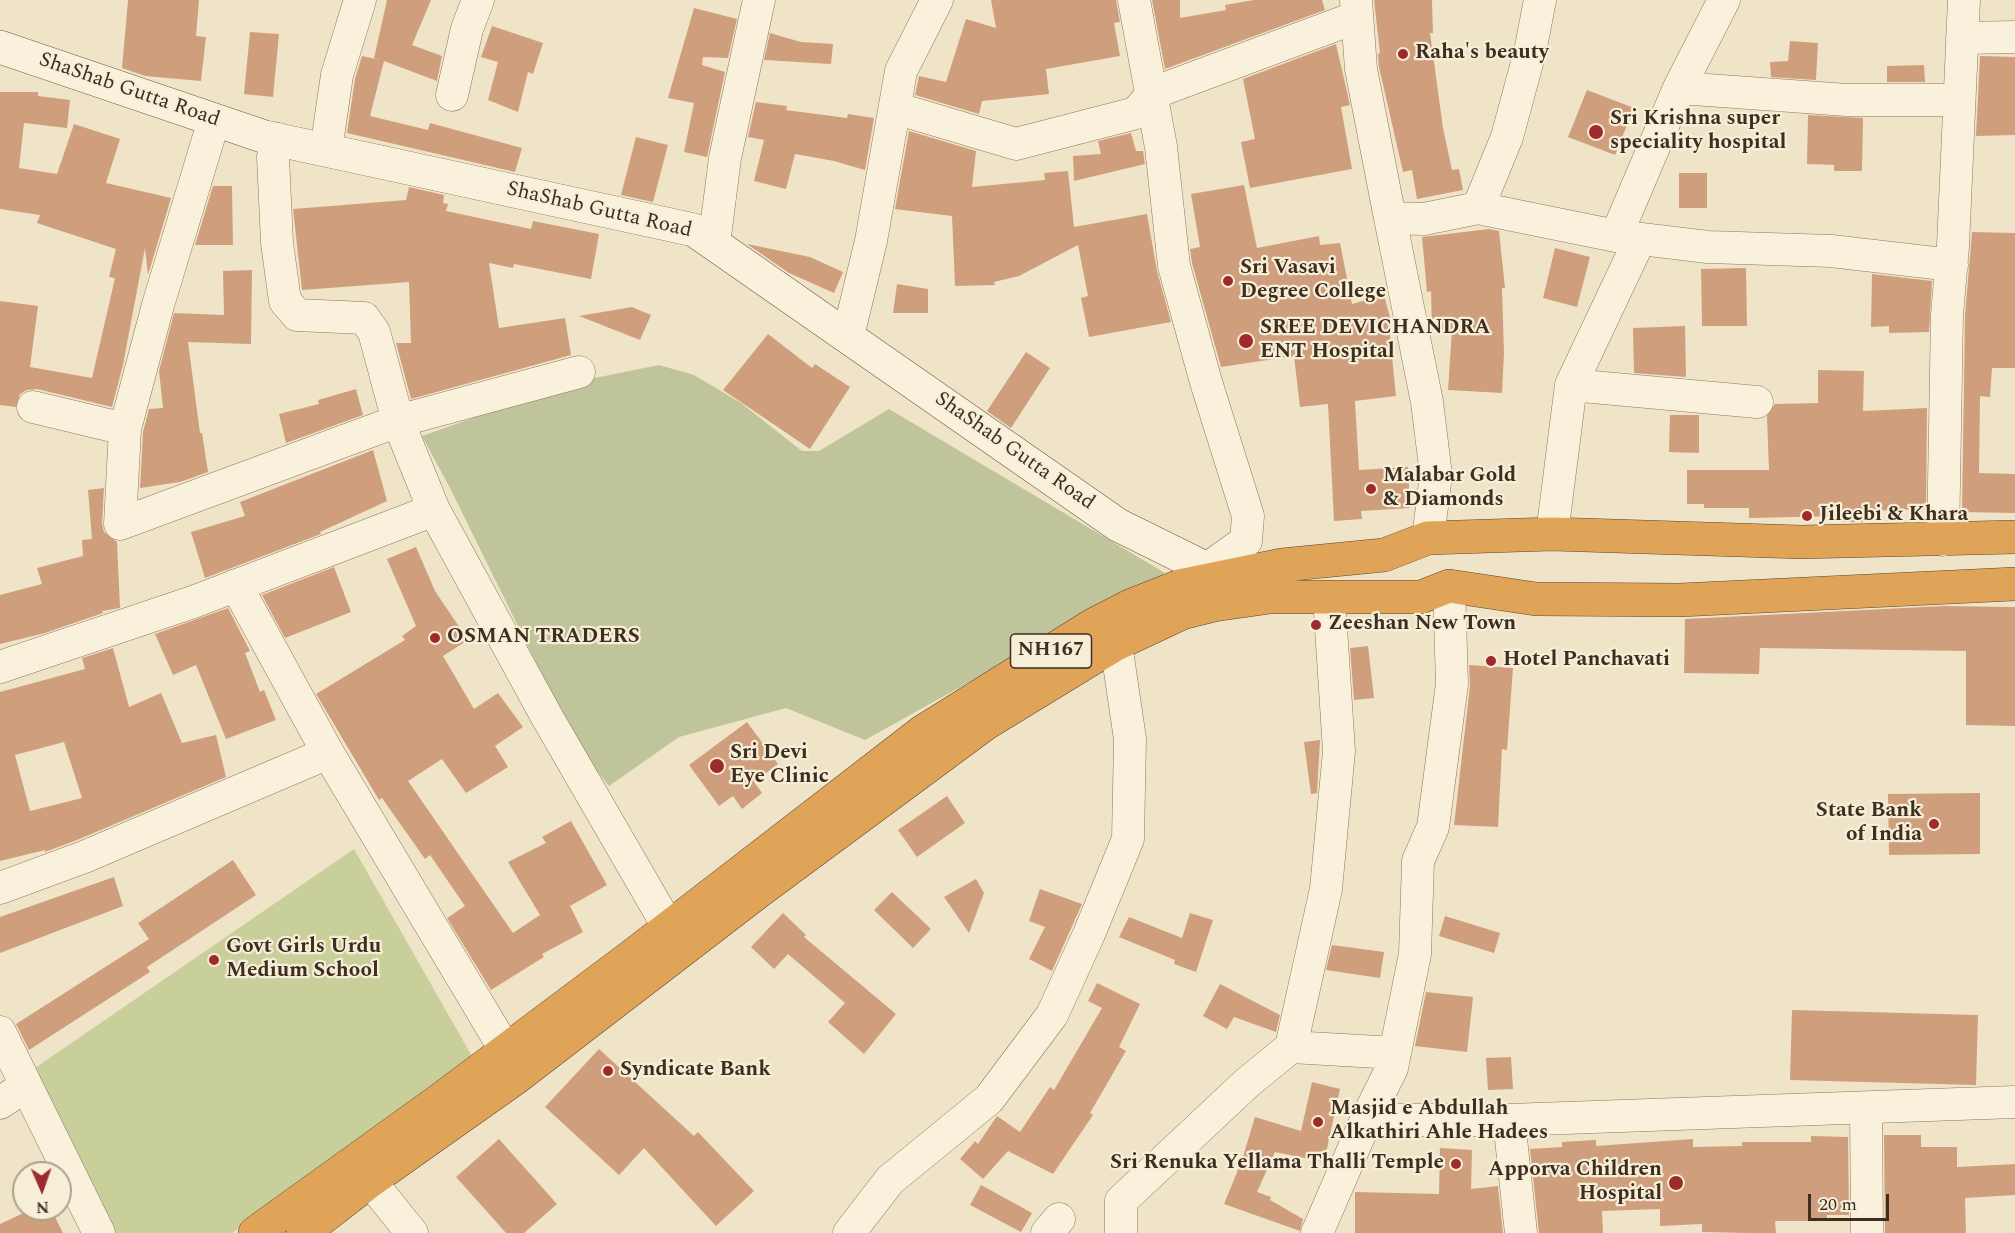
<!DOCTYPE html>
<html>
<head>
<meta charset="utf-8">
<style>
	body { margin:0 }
	#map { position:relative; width:2015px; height:1233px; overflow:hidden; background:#f0e4c8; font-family:Spectral,serif }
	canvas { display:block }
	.north { position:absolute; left:12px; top:1161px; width:60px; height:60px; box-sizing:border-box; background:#f7eed8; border:2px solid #ada18e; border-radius:50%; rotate:178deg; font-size:16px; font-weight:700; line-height:24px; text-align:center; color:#3d2e20 }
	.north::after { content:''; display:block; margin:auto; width:21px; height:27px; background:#9e2a2b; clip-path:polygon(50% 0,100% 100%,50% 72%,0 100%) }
	.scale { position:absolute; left:1808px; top:1194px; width:81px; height:27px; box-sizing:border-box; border:3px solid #3d2e20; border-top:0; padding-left:8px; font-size:18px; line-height:21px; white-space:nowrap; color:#3d2e20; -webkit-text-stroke:4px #f7eed8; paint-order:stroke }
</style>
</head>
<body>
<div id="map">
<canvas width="2015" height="1233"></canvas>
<div class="north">N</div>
<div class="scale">20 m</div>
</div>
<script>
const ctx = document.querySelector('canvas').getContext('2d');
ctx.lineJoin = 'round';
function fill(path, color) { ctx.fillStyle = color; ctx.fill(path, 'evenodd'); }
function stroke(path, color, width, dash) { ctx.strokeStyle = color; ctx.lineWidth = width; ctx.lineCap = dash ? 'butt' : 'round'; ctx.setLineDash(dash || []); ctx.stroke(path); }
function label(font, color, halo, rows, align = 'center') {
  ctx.font = font + ' Spectral,serif'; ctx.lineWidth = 4.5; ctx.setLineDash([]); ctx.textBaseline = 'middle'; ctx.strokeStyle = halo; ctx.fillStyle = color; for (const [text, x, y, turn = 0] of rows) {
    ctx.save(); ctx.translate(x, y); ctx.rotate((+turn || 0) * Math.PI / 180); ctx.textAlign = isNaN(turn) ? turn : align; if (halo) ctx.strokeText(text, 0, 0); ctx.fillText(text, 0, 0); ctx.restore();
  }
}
fill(new Path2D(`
	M 354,849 L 473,1058 L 232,1233 L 115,1233 L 35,1068 Z`), '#c9cf9b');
fill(new Path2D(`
	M 659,365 L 694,375 L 741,403 L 802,451 L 819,451 L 889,409 L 1165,573 L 865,740 L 786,708 L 679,737 L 609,786 L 578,748 L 451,490 L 422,436 L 575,382 Z`), '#bfc49a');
fill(new Path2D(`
	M 128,0 L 199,0 L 196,36 L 206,37 L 201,81 L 145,76 L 122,68 Z
	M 387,0 L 431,0 L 412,45 L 442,56 L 437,81 L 384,61 L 370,116 L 428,130 L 430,123 L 522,148 L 515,172 L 347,133 L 355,79 L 362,56 L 380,60 L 374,58 Z
	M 991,0 L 1116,0 L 1120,22 L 1114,23 L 1120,56 L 1046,69 L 1049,94 L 982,101 L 979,114 L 915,95 L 919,76 L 946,82 L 966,19 L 996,28 Z
	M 1152,0 L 1180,0 L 1180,18 L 1226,10 L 1225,5 L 1254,0 L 1322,0 L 1325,10 L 1165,69 Z
	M 1374,0 L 1432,0 L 1433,33 L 1430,33 L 1443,128 L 1452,170 L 1459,169 L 1463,190 L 1417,199 L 1412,170 L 1403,172 L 1379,67 L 1378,54 L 1380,53 Z
	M 694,8 L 737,19 L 728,58 L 703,57 L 702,65 L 725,72 L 707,157 L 684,152 L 694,103 L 668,98 Z
	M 492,26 L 543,43 L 533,74 L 528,72 L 518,112 L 488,100 L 498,62 L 481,57 Z
	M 250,32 L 279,34 L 273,97 L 244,94 Z
	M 770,33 L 801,42 L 833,44 L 831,64 L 764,60 Z
	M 1790,41 L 1818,43 L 1816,80 L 1771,77 L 1770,62 L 1788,61 Z
	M 1336,44 L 1350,105 L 1341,107 L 1352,169 L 1250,188 L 1241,142 L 1255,139 L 1243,79 Z
	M 1980,56 L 2015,57 L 2015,135 L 1976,136 Z
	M 1924,65 L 1925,82 L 1887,82 L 1887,66 Z
	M 1587,90 L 1634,108 L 1615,155 L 1568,137 Z
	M 0,92 L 38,92 L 38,96 L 70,100 L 67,128 L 24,123 L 19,168 L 57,174 L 74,124 L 120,139 L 106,183 L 171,198 L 148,275 L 145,248 L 123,365 L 112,407 L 37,389 L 27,390 L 20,394 L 16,407 L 0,405 L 0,301 L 38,306 L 30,367 L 92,378 L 115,278 L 109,277 L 116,249 L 37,223 L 40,215 L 0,209 Z
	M 756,102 L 787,106 L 786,110 L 847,118 L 848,114 L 874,118 L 865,170 L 834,161 L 795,154 L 786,189 L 754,181 L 764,140 L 748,137 Z
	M 1808,115 L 1863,118 L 1862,171 L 1834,171 L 1834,165 L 1807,164 Z
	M 909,131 L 976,151 L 972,187 L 1045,180 L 1044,173 L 1068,171 L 1074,227 L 1147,214 L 1157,271 L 1171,322 L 1089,337 L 1081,298 L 1088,296 L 1078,245 L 1019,276 L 994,282 L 995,285 L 955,286 L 952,216 L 895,209 Z
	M 1131,133 L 1136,151 L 1143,151 L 1145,164 L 1074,181 L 1073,156 L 1101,154 L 1098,141 Z
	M 636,137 L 668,145 L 653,202 L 621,195 Z
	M 1679,173 L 1707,173 L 1707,208 L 1679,208 Z
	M 1244,185 L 1257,248 L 1319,236 L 1320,245 L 1340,243 L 1352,304 L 1384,295 L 1392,325 L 1389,326 L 1396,396 L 1355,401 L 1359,470 L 1408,467 L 1410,508 L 1361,511 L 1362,519 L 1334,521 L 1328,404 L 1300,407 L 1294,356 L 1221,367 L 1192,263 L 1190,249 L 1200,247 L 1191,194 Z
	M 213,186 L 232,186 L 233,245 L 195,245 Z
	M 409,187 L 444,195 L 443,203 L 448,204 L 446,211 L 531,229 L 533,221 L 599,234 L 591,279 L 514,264 L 513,268 L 489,263 L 499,328 L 565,318 L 571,355 L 411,399 L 396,343 L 411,343 L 409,282 L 302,290 L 293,209 L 406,200 Z
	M 1489,229 L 1499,231 L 1505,288 L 1502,288 L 1504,353 L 1502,393 L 1448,390 L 1452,329 L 1432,330 L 1431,291 L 1427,292 L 1422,237 Z
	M 1972,232 L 2015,233 L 2015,368 L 1992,368 L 1990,397 L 1980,396 L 1979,473 L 2015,474 L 2015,513 L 1962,512 L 1965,316 Z
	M 747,244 L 810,257 L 843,272 L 834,293 L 789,273 Z
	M 1555,248 L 1590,257 L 1577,307 L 1543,298 Z
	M 1746,268 L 1747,326 L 1702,326 L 1701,269 Z
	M 252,270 L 251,344 L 188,342 L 200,433 L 202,433 L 208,472 L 180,482 L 140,488 L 143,432 L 149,409 L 163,408 L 159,371 L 174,313 L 224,315 L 223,271 Z
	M 1872,274 L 1932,281 L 1929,332 L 1889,333 L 1889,326 L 1871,327 Z
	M 897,284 L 928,289 L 928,313 L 893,313 Z
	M 632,307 L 651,315 L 640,340 L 579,316 Z
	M 1685,326 L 1686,377 L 1634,373 L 1633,328 Z
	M 768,334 L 812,368 L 815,364 L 850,387 L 810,449 L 723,390 Z
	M 1026,352 L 1050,368 L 1011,428 L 987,411 Z
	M 1818,370 L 1864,371 L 1863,411 L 1927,408 L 1926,509 L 1866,511 L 1866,522 L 1840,522 L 1840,516 L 1749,518 L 1749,508 L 1704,508 L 1704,504 L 1687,504 L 1687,470 L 1769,470 L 1767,416 L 1775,404 L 1818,403 Z
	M 356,389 L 363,415 L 286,443 L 279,414 L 319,404 L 318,400 Z
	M 1670,415 L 1699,415 L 1699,453 L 1669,452 Z
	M 373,450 L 387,501 L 320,532 L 321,534 L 205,578 L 191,532 L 245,516 L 240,502 Z
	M 104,488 L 102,524 L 104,532 L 117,542 L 120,608 L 102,611 L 103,613 L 45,633 L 0,644 L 0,595 L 42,584 L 37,568 L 83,556 L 82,540 L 92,539 L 88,490 Z
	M 416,547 L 435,591 L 468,640 L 443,656 L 474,709 L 498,693 L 523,727 L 495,746 L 508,767 L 466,793 L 442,759 L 408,781 L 513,933 L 540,915 L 508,862 L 546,843 L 542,837 L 571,821 L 607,885 L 570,906 L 583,932 L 542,954 L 544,957 L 491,990 L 447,918 L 465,906 L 430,855 L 425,859 L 382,798 L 379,800 L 316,694 L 405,640 L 402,636 L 416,626 L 387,559 Z
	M 334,567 L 351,612 L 285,638 L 262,595 Z
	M 1944,606 L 2015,607 L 2015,726 L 1966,725 L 1966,651 L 1760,648 L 1759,674 L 1684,673 L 1685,619 Z
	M 228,608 L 250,651 L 245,653 L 260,692 L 264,690 L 276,720 L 226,739 L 196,665 L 173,675 L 155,634 Z
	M 1368,646 L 1374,698 L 1354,700 L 1350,648 Z
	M 113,648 L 129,707 L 161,693 L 182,743 L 216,735 L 226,777 L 77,840 L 45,852 L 45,850 L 0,861 L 0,692 L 85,669 L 82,658 ZM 64,742 L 82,798 L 30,811 L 15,755 Z
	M 1469,665 L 1513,668 L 1507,750 L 1502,749 L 1498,827 L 1454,825 L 1470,686 Z
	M 747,722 L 778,764 L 754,782 L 762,793 L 742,809 L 733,796 L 719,806 L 689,765 Z
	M 1320,740 L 1317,793 L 1311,794 L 1304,742 Z
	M 1980,793 L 1980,854 L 1889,855 L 1888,794 Z
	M 947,796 L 965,823 L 917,857 L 898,830 Z
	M 233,860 L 256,895 L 147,967 L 150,972 L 29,1050 L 16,1024 L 149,939 L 138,923 Z
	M 114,877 L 123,906 L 0,953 L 0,917 Z
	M 976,879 L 984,893 L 969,933 L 944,897 Z
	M 1040,889 L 1082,904 L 1052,971 L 1029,959 L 1045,927 L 1029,921 Z
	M 892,892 L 931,929 L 913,948 L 874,910 Z
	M 783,913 L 806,935 L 804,937 L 896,1014 L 864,1054 L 828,1022 L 845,1003 L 788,954 L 774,969 L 751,947 Z
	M 1190,913 L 1213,920 L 1196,972 L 1174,964 L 1175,960 L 1119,937 L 1129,917 L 1182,938 Z
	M 1445,916 L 1500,933 L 1494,953 L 1439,936 Z
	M 1332,945 L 1384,952 L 1380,978 L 1326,970 Z
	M 1097,983 L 1140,1004 L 1119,1047 L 1126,1051 L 1090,1113 L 1093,1115 L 1053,1174 L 1008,1151 L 983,1179 L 960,1159 L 975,1141 L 978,1144 L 997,1116 L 1020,1132 L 1050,1087 L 1054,1090 L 1102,1008 L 1088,1001 Z
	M 1220,984 L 1280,1015 L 1276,1032 L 1234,1017 L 1227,1029 L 1203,1016 Z
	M 1426,992 L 1473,997 L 1467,1052 L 1415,1046 Z
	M 1792,1010 L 1978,1015 L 1976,1085 L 1790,1080 Z
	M 599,1049 L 694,1136 L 698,1132 L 754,1191 L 716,1226 L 644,1148 L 619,1175 L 545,1107 Z
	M 1511,1057 L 1513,1089 L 1488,1090 L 1486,1058 Z
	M 1312,1082 L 1340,1089 L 1324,1162 L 1275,1152 L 1257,1192 L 1271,1197 L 1270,1200 L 1303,1219 L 1300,1231 L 1224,1204 L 1242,1160 L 1255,1117 L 1301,1131 Z
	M 1884,1135 L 1921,1135 L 1921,1147 L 1957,1147 L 1957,1167 L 2015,1164 L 2015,1195 L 1965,1198 L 1966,1233 L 1885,1233 Z
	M 1811,1136 L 1848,1137 L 1849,1215 L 1827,1215 L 1827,1221 L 1775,1221 L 1776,1233 L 1747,1233 L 1702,1232 L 1702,1224 L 1660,1226 L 1660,1209 L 1602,1211 L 1603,1233 L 1539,1233 L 1530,1149 L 1562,1147 L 1562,1142 L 1596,1140 L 1596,1146 L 1693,1139 L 1693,1147 L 1742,1146 L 1742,1142 L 1811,1142 Z
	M 499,1139 L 557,1204 L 524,1233 L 506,1233 L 456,1177 Z
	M 1440,1148 L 1472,1150 L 1471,1189 L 1498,1186 L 1503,1233 L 1355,1233 L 1355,1192 L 1439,1194 Z
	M 981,1185 L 1032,1213 L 1021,1232 L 970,1205 Z
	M 32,1209 L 51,1209 L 63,1233 L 0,1233 L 0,1224 Z`), '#cf9f7d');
const street = new Path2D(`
	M 1134,0 L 1161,147 L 1174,266 L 1206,382 L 1248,516 L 1246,541 L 1207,569
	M 1356,0 L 1361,69 L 1390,218
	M 1962,38 L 2015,37
	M 1679,88 L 1847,100 L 1958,100
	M 452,95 L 467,29 L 478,0
	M 895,108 L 1016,144 L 1136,113 L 1153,93 L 1357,17
	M 278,139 L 273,157 L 277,243 L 285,301 L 297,315 L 364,318 L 374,332 L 398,421 L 579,372
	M 326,150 L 337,75 L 360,0
	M 1478,208 L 1507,137 L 1530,52 L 1540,0
	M 1616,236 L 1708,247 L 1831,251 L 1952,265
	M 714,244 L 725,158 L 759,0
	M 848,336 L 871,241 L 901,71 L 937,0
	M 1571,385 L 1757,402
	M 33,407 L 125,429 L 158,305 L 214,120
	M 125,429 L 120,524 L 398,421 L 434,510
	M 1552,534 L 1571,385 L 1640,239
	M 1428,538 L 1436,475 L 1427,402 L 1390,218 L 1424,219 L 1478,208 L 1616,236 L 1679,88 L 1724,0
	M 1943,540 L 1947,315 L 1953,246 L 1964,0
	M 236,585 L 328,753 L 506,1051
	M 0,667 L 193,602 L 434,510 L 547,717 L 669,928
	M 0,888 L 84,857 L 328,753
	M 0,1032 L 99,1233
	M 1291,1047 L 1326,889 L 1339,751 L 1329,597
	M 0,1103 L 25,1086
	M 1866,1109 L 1867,1233
	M 1366,1120 L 1509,1120 L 2015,1102
	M 1509,1120 L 1521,1233
	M 370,1181 L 412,1233
	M 849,1233 L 890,1180 L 989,1099 L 1052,1015 L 1089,934 L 1128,839 L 1130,739 L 1116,644
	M 1047,1233 L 1059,1219
	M 1121,1233 L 1121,1201 L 1247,1083 L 1291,1047 L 1395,1053
	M 1317,1233 L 1366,1120 L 1392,1068 L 1415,954 L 1418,861 L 1433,827 L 1452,684 L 1449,586`);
const secondary = new Path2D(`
	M 0,47 L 265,137 L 694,230 L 1118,525 L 1207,569 L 1235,589`);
const highway = new Path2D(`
	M 255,1233 L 437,1102 L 633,955 L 922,732 L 1093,625 L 1132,605 L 1180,586 L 1282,565 L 1384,555 L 1428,538 L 1552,534 L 1801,542 L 2015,537
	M 303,1233 L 370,1181 L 517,1077 L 758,892 L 985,724 L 1116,644 L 1182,613 L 1214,605 L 1270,597 L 1421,597 L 1449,586 L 1536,599 L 1680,600 L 2015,584`);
stroke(street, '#8d765c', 33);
stroke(secondary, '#6f573f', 34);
stroke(highway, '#5b4430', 34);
stroke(street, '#faf1dc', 32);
stroke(secondary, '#faf1dc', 33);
stroke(highway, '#e0a458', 33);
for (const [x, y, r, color] of [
	[1403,54,6,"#9e2a2b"],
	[1596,132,8,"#9e2a2b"],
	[1228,281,6,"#9e2a2b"],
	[1246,341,8,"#9e2a2b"],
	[1371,489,6,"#9e2a2b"],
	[1807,516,6,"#9e2a2b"],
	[1316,625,6,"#9e2a2b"],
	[435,638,6,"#9e2a2b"],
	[1491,661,6,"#9e2a2b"],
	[717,766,8,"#9e2a2b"],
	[1934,824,6,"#9e2a2b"],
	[214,960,6,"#9e2a2b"],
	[608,1071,6,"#9e2a2b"],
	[1318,1122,6,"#9e2a2b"],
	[1456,1164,6,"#9e2a2b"],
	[1676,1183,8,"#9e2a2b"]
]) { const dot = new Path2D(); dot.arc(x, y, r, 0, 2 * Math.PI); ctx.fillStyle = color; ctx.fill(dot); stroke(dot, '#f7eed8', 2); }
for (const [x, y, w] of [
	[1051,651,81]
]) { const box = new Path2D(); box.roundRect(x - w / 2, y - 17, w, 34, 4.5); ctx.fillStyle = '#f7eed8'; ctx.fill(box); stroke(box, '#3d2e20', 1.5); }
label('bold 20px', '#3d2e20', null, [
	["NH167",1051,651]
]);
label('bold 21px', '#3d2e20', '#f7eed8', [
	["Raha's beauty",1415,54],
	["Sri Krishna super",1610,120],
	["speciality hospital",1610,144],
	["Sri Vasavi",1240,269],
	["Degree College",1240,293],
	["SREE DEVICHANDRA",1260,329],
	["ENT Hospital",1260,353],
	["Malabar Gold",1383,477],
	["& Diamonds",1383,501],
	["Jileebi & Khara",1819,516],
	["Zeeshan New Town",1328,625],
	["OSMAN TRADERS",447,638],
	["Hotel Panchavati",1503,661],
	["Sri Devi",730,754],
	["Eye Clinic",730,778],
	["State Bank",1922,812,"right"],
	["of India",1922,836,"right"],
	["Govt Girls Urdu",226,948],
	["Medium School",226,972],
	["Syndicate Bank",620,1071],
	["Masjid e Abdullah",1330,1110],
	["Alkathiri Ahle Hadees",1330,1134],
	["Sri Renuka Yellama Thalli Temple",1444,1164,"right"],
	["Apporva Children",1662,1171,"right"],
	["Hospital",1662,1195,"right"]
], 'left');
label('21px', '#3d2e20', '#f7eed8', [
	["ShaShab Gutta Road",129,91,19],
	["ShaShab Gutta Road",599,211,13],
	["ShaShab Gutta Road",1014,452,35]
]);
</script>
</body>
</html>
